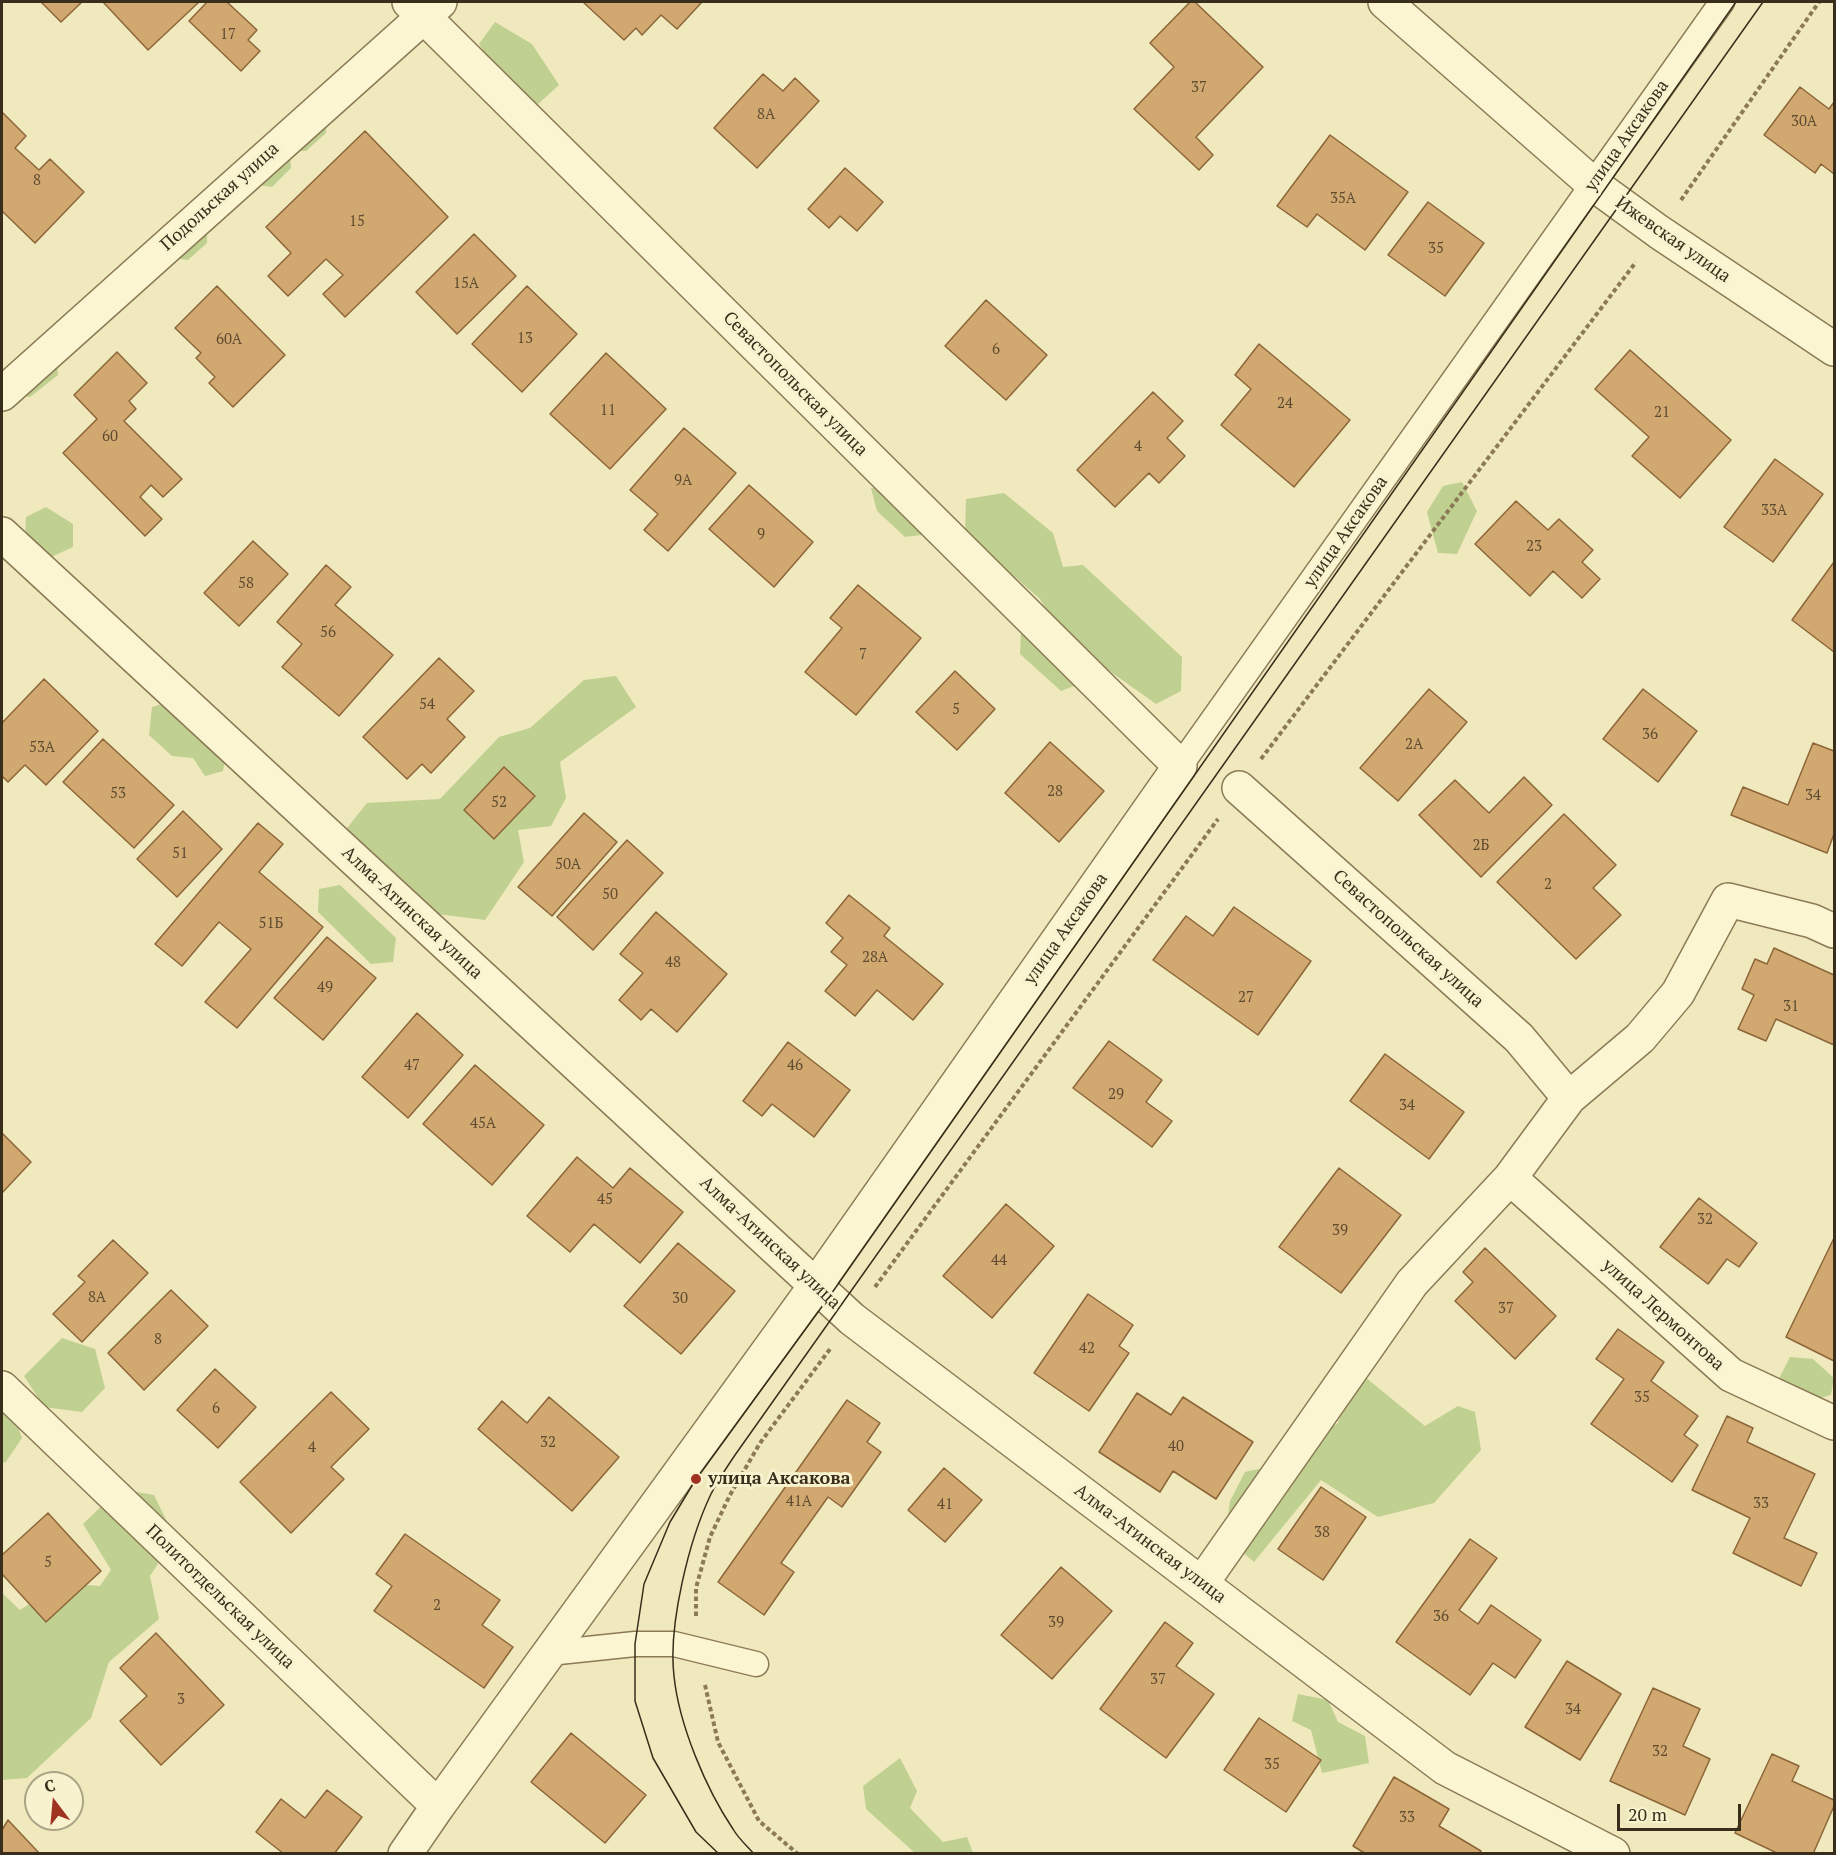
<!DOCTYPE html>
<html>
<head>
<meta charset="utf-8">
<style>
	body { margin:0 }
	#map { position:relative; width:1836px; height:1855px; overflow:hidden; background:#f1e9be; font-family:"PT Serif",serif }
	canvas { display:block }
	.frame { position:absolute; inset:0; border:3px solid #392e1b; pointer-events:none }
	.north { position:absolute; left:24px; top:1771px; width:60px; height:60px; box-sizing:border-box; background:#f8f2ce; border:2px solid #aca486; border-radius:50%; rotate:344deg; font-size:16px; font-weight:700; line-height:24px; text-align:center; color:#392e1b }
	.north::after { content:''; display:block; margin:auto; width:21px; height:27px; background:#9f3221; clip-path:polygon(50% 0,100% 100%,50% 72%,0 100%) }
	.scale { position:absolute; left:1617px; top:1804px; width:124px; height:27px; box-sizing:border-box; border:3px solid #392e1b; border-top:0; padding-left:8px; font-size:18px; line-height:21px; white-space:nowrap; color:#392e1b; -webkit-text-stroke:4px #f8f2ce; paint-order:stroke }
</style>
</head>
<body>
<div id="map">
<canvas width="1836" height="1855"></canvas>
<div class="frame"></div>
<div class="north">С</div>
<div class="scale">20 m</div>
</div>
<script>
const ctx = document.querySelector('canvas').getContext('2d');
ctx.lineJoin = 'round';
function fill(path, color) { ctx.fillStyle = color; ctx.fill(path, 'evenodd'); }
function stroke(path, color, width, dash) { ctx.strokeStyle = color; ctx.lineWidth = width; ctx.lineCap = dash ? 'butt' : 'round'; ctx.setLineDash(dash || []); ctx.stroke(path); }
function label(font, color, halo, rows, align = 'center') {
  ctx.font = font + ' "PT Serif",serif'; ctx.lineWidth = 6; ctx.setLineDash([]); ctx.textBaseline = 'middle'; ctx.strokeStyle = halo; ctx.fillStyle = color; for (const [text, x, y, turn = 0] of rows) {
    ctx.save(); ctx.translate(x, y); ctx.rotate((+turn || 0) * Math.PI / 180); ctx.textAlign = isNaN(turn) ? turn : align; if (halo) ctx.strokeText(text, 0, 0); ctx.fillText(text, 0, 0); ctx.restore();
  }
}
fill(new Path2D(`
	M 495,22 L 532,44 L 559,85 L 537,105 L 500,78 L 479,44 Z
	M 327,118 L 326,133 L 306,151 L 290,151 L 291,168 L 272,187 L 251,184 Z
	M 207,225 L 207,243 L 188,260 L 165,257 Z
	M 57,359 L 58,375 L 30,397 L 13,395 Z
	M 1462,482 L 1477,511 L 1457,554 L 1438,553 L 1427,512 L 1443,486 Z
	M 871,488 L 893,489 L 921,516 L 921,535 L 905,537 L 877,511 Z
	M 1004,493 L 1053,533 L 1063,567 L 1083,565 L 1182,657 L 1181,691 L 1156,704 L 1087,655 L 1082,683 L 1061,691 L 1020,654 L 1021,630 L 1055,625 L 1040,599 L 965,533 L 966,499 Z
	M 46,507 L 73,524 L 73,547 L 47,559 L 25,541 L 26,517 Z
	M 616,676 L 636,707 L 560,762 L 566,798 L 551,826 L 518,830 L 524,862 L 485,920 L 397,909 L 370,880 L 347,828 L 367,803 L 440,799 L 499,737 L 530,728 L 584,680 Z
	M 175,700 L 227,751 L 223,771 L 205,776 L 193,758 L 172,756 L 149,735 L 152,707 Z
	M 340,885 L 396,938 L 393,962 L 371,964 L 318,912 L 319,889 Z
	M 62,1338 L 95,1349 L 105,1388 L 82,1412 L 44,1407 L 24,1376 Z
	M 1790,1357 L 1813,1359 L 1834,1378 L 1831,1395 L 1803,1403 L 1778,1381 Z
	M 1365,1377 L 1425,1426 L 1458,1406 L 1475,1412 L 1481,1450 L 1434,1503 L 1378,1517 L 1321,1480 L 1254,1562 L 1225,1537 L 1230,1501 L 1245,1472 L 1272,1466 L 1338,1423 L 1348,1383 Z
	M 2,1402 L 9,1403 L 22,1438 L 5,1463 L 2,1461 Z
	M 119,1489 L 154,1495 L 175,1538 L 150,1576 L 159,1619 L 109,1662 L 91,1718 L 27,1778 L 2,1780 L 2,1593 L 20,1610 L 62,1583 L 100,1586 L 111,1570 L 83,1524 Z
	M 1298,1694 L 1328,1700 L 1338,1722 L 1365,1736 L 1369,1763 L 1322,1773 L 1311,1730 L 1292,1721 Z
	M 900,1758 L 917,1791 L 910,1808 L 943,1842 L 967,1837 L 973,1853 L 915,1853 L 866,1809 L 863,1786 Z`), '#bfd091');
const building = new Path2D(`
	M 41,2 L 82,2 L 61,22 Z
	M 103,2 L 199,2 L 148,50 Z
	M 207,2 L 227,2 L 257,30 L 248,40 L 260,51 L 241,71 L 189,21 Z
	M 583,2 L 702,2 L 677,29 L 661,15 L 642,35 L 636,28 L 624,40 Z
	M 1190,2 L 1195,2 L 1263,67 L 1196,137 L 1213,155 L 1199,170 L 1134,109 L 1174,67 L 1150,43 Z
	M 763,74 L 783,91 L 795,78 L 819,101 L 757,168 L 714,128 Z
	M 1800,87 L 1829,109 L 1834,102 L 1834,174 L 1821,164 L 1815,173 L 1764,135 Z
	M 2,112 L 26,136 L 15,148 L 39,170 L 50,159 L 84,192 L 35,243 L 2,211 Z
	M 365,131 L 448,217 L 345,317 L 323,294 L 343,275 L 326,259 L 288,296 L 268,276 L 291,253 L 266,227 Z
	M 1330,135 L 1408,192 L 1365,250 L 1317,214 L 1307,227 L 1277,206 Z
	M 845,168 L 883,202 L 857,231 L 840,216 L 829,228 L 808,209 Z
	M 1428,202 L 1484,243 L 1445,296 L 1388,255 Z
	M 474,234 L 516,276 L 457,334 L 416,292 Z
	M 217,286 L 285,355 L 233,407 L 209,383 L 215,377 L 196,358 L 201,353 L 175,328 Z
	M 527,286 L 577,334 L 522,392 L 472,344 Z
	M 986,300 L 1047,355 L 1006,400 L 945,346 Z
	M 1259,344 L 1350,420 L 1294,487 L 1221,425 L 1251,389 L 1235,375 Z
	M 1630,350 L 1731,440 L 1680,498 L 1632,456 L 1649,437 L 1595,389 Z
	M 117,352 L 147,383 L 129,401 L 136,409 L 124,421 L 182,479 L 163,497 L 151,485 L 140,497 L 162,519 L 145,536 L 63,453 L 97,419 L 74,395 Z
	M 606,353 L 666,409 L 610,469 L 550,414 Z
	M 1153,392 L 1183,421 L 1167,438 L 1185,456 L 1159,483 L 1149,473 L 1115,507 L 1077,470 Z
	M 684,428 L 736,473 L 668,551 L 644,530 L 658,514 L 630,490 Z
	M 1775,459 L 1823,494 L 1773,562 L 1724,527 Z
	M 749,485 L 813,542 L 774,587 L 709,529 Z
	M 1516,501 L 1548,530 L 1559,519 L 1593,550 L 1582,562 L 1600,579 L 1582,598 L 1553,571 L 1530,596 L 1475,544 Z
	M 253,541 L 288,574 L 239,626 L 204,593 Z
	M 1834,562 L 1834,652 L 1792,620 Z
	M 326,565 L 351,587 L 335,605 L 393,655 L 339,716 L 282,667 L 302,644 L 277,622 Z
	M 858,585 L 921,638 L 856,715 L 805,672 L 842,628 L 830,618 Z
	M 439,658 L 474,691 L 447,719 L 465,737 L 431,773 L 422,764 L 407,779 L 363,737 Z
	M 955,671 L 995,709 L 957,750 L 916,712 Z
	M 44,679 L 98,731 L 46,785 L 25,765 L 8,782 L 2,776 L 2,723 Z
	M 1429,689 L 1467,722 L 1398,801 L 1360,768 Z
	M 1643,689 L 1697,731 L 1658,782 L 1603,739 Z
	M 103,739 L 174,805 L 134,848 L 63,782 Z
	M 1050,742 L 1104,791 L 1059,842 L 1005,793 Z
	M 1813,743 L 1834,751 L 1834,834 L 1827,853 L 1731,815 L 1743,787 L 1788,805 Z
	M 504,767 L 535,796 L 494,839 L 464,810 Z
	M 1524,777 L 1552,805 L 1481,877 L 1419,815 L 1455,780 L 1489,813 Z
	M 183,811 L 222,849 L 177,897 L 137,859 Z
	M 584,813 L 617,842 L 552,916 L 518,887 Z
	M 1564,814 L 1616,865 L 1593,888 L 1621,915 L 1576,959 L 1497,882 Z
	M 258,823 L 283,844 L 259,872 L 323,927 L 237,1028 L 205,1002 L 251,949 L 219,922 L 182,966 L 155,944 Z
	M 627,840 L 663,873 L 593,950 L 557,917 Z
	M 849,895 L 890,928 L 884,936 L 943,984 L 913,1020 L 877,990 L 855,1016 L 825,991 L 847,965 L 831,952 L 843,938 L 826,923 Z
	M 1234,907 L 1311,961 L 1258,1035 L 1153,960 L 1186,916 L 1213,936 Z
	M 656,912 L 727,974 L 677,1032 L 651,1009 L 641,1020 L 619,1000 L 643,973 L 620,954 Z
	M 327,937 L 376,978 L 323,1040 L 274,998 Z
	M 1774,948 L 1834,975 L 1834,1045 L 1776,1019 L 1766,1041 L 1738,1029 L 1754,995 L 1742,989 L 1755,959 L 1767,964 Z
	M 417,1013 L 463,1055 L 408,1118 L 362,1077 Z
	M 1109,1041 L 1162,1080 L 1146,1102 L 1172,1121 L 1152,1147 L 1073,1088 Z
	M 788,1042 L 850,1090 L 814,1137 L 772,1104 L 762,1116 L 743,1101 Z
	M 1385,1054 L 1464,1112 L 1429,1159 L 1350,1101 Z
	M 475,1065 L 544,1125 L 492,1185 L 423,1124 Z
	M 2,1133 L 31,1162 L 2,1193 Z
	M 577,1157 L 613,1188 L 630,1168 L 683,1212 L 640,1263 L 594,1224 L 570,1252 L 527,1216 Z
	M 1339,1168 L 1401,1215 L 1341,1293 L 1279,1247 Z
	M 1699,1198 L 1757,1243 L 1739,1267 L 1727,1259 L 1708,1284 L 1660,1247 Z
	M 1006,1204 L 1054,1246 L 992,1318 L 943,1276 Z
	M 1834,1238 L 1834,1361 L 1786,1337 Z
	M 113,1240 L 148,1273 L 82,1342 L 53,1314 L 85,1282 L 78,1276 Z
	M 678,1243 L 735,1291 L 681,1354 L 624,1306 Z
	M 1485,1248 L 1556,1316 L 1515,1359 L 1455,1301 L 1473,1282 L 1463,1272 Z
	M 171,1290 L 208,1326 L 144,1390 L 108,1353 Z
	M 1088,1294 L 1133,1325 L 1119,1346 L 1129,1353 L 1089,1411 L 1034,1373 Z
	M 1618,1329 L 1664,1362 L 1651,1381 L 1698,1416 L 1684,1435 L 1698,1445 L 1672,1482 L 1591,1424 L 1624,1379 L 1596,1359 Z
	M 215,1369 L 256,1407 L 218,1448 L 177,1410 Z
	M 331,1392 L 369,1429 L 331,1467 L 344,1479 L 291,1533 L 240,1482 Z
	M 1137,1393 L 1171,1415 L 1183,1397 L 1253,1442 L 1216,1499 L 1173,1471 L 1160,1492 L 1099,1452 Z
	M 549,1397 L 619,1457 L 572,1511 L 478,1429 L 502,1401 L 527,1423 Z
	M 847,1400 L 880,1423 L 867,1442 L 881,1452 L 842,1507 L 828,1497 L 781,1563 L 794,1572 L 764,1615 L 718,1582 Z
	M 1727,1416 L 1753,1428 L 1747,1442 L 1815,1474 L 1784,1538 L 1817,1553 L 1801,1586 L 1733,1553 L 1750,1518 L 1692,1490 Z
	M 944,1468 L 982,1500 L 945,1542 L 908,1510 Z
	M 1321,1487 L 1366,1517 L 1323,1580 L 1278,1549 Z
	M 48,1513 L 101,1571 L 46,1622 L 2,1574 L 2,1555 Z
	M 405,1534 L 500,1600 L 482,1625 L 513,1647 L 484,1688 L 374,1611 L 392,1586 L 376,1574 Z
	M 1470,1539 L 1497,1558 L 1459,1610 L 1478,1624 L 1491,1605 L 1541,1640 L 1515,1678 L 1493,1663 L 1470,1695 L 1396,1642 Z
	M 1061,1567 L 1112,1611 L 1052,1679 L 1001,1635 Z
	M 1165,1622 L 1193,1643 L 1176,1666 L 1214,1694 L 1166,1758 L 1100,1709 Z
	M 156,1633 L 224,1705 L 161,1765 L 120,1721 L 147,1696 L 120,1668 Z
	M 1567,1661 L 1621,1694 L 1580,1760 L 1525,1727 Z
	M 1653,1688 L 1700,1709 L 1683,1746 L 1710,1759 L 1685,1815 L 1610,1781 Z
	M 1259,1718 L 1321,1760 L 1286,1812 L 1224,1770 Z
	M 571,1733 L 646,1795 L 605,1843 L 531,1782 Z
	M 1772,1754 L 1799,1766 L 1792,1781 L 1834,1800 L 1834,1806 L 1813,1854 L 1779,1854 L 1735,1833 Z
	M 1394,1777 L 1449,1809 L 1439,1826 L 1481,1851 L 1479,1854 L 1366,1854 L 1353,1846 Z
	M 327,1790 L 362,1817 L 334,1854 L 284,1854 L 256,1832 L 281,1799 L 305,1818 Z
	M 8,1820 L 40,1854 L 2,1854 L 2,1830 Z`);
fill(building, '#d2a871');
stroke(building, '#8c6639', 1.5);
const lane = new Path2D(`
	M 1180,766 L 1722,2
	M 549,1653 L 635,1644 L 674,1644 L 756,1664`);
const street = new Path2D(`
	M 1385,2 L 1593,184 L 1659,232 L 1834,349
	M 2,394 L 440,2
	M 2,534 L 852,1319 L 1445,1768 L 1613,1854
	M 1239,788 L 1519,1038 L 1569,1098
	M 1510,1178 L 1731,1375 L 1834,1423
	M 2,1388 L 438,1806
	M 1202,1583 L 1412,1283 L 1510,1178 L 1569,1098 L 1640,1038 L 1678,993 L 1728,900 L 1812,921 L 1834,931
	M 405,1854 L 438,1806 L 816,1285 L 1180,766 L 409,2`);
stroke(lane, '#8b7a55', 27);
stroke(street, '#8b7a55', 36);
stroke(new Path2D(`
	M 1681,200 L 1819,2
	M 1261,759 L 1636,262
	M 875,1287 L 1218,819
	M 696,1616 L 696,1588 L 710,1537 L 730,1495 L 760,1443 L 830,1349
	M 705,1685 L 718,1742 L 759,1821 L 798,1854`), '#8b7a55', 4, [4.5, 3]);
stroke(lane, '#fbf5d2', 24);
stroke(street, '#fbf5d2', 33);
stroke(new Path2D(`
	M 719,1854 L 696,1832 L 653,1758 L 635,1701 L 635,1644 L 644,1584 L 670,1522 L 696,1479 L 829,1297 L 1736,2
	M 754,1854 C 747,1846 738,1838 733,1829 C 706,1789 679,1725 674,1676 C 668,1625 689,1540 711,1494 C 718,1480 727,1467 735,1455 L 1763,2`), '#392e1b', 1.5);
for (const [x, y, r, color] of [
	[696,1479,6,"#9f3221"]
]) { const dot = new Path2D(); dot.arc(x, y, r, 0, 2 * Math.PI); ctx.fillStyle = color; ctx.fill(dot); stroke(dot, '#f8f2ce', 2); }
label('15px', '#5f4c30', null, [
	["17",228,35],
	["37",1199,88],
	["8А",766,115],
	["30А",1804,122],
	["8",37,181],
	["35А",1343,199],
	["15",357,222],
	["35",1436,249],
	["15А",466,284],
	["13",525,339],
	["60А",229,340],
	["6",996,350],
	["24",1285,404],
	["11",608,411],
	["21",1662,413],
	["60",110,437],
	["4",1138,447],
	["9А",683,481],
	["33А",1774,511],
	["9",761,535],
	["23",1534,547],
	["58",246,584],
	["56",328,633],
	["7",863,655],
	["54",427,705],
	["5",956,710],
	["36",1650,735],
	["2А",1414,745],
	["53А",42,748],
	["28",1055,792],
	["53",118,794],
	["34",1813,796],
	["52",499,803],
	["2Б",1481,846],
	["51",180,854],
	["50А",568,865],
	["2",1548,885],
	["50",610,895],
	["51Б",271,924],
	["28А",875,958],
	["48",673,963],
	["49",325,988],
	["27",1246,998],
	["31",1791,1007],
	["47",412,1066],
	["46",795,1066],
	["29",1116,1095],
	["34",1407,1106],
	["45А",483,1124],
	["45",605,1200],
	["32",1705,1220],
	["39",1340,1231],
	["44",999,1261],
	["8А",97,1298],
	["30",680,1299],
	["37",1506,1309],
	["8",158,1340],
	["42",1087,1349],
	["35",1642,1398],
	["6",216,1409],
	["32",548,1443],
	["40",1176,1447],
	["4",312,1448],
	["41А",799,1502],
	["33",1761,1504],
	["41",945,1505],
	["38",1322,1533],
	["5",48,1563],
	["2",437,1606],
	["36",1441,1617],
	["39",1056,1623],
	["37",1158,1680],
	["3",181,1700],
	["34",1573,1710],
	["32",1660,1752],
	["35",1272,1765],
	["33",1407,1818]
]);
label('18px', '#392e1b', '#f8f2ce', [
	["улица Аксакова",1627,136,-55],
	["Подольская улица",220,197,-42],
	["Ижевская улица",1673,240,35],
	["Севастопольская улица",795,384,45],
	["улица Аксакова",1346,532,-55],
	["Алма-Атинская улица",412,913,43],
	["улица Аксакова",1066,929,-55],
	["Севастопольская улица",1408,939,42],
	["Алма-Атинская улица",770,1243,43],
	["улица Лермонтова",1663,1315,42],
	["Алма-Атинская улица",1150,1544,37],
	["Политотдельская улица",220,1597,44]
]);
label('bold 18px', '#392e1b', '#f8f2ce', [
	["улица Аксакова",708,1479]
], 'left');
</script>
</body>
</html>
